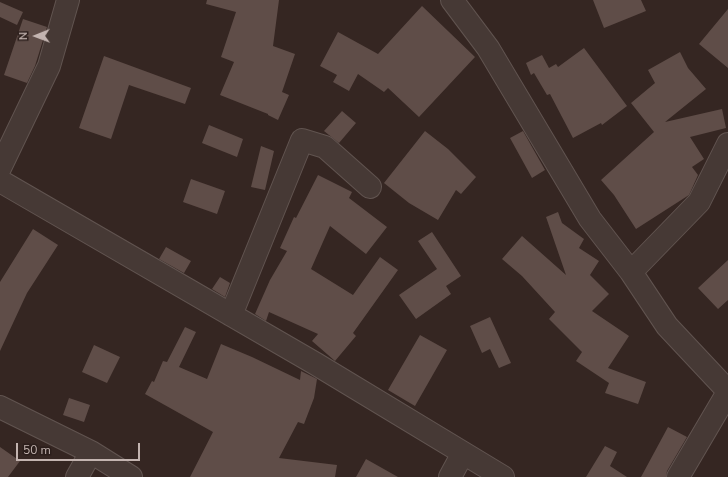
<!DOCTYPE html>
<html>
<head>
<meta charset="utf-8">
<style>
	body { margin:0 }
	#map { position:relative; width:728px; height:477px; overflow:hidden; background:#352622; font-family:"Nunito Sans",sans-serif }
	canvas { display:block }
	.north { position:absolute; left:16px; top:16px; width:40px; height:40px; -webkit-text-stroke:3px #2b1e1b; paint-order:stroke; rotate:269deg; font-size:11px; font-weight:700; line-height:16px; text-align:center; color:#c3b4b0 }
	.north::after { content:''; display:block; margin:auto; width:14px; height:18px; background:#c3b4b0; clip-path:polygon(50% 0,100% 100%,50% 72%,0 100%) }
	.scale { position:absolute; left:16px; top:443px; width:124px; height:18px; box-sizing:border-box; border:2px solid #c3b4b0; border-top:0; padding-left:5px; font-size:12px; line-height:14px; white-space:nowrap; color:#c3b4b0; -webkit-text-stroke:3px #2b1e1b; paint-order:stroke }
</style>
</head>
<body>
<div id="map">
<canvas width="728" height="477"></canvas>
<div class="north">N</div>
<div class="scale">50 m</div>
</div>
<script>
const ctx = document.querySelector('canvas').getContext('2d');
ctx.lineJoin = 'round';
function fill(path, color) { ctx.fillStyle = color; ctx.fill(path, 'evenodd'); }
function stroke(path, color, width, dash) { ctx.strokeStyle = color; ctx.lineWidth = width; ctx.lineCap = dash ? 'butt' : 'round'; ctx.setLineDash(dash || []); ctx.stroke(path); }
fill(new Path2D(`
	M 207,0 L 279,0 L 273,46 L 295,54 L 282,92 L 289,95 L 278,120 L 268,115 L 268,114 L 220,95 L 234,62 L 221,57 L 236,12 L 206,4 Z
	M 593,0 L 641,0 L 646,11 L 604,28 Z
	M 0,2 L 23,12 L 17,25 L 0,17 Z
	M 422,6 L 475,57 L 419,117 L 388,88 L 384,92 L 358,74 L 349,91 L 333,82 L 337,75 L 320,66 L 338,32 L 378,54 Z
	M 728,9 L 728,68 L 699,44 Z
	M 23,19 L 47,27 L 35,66 L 27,83 L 4,75 Z
	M 584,48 L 627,106 L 602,125 L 601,123 L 573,138 L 550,94 L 547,95 L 534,73 L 531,75 L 526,63 L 542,55 L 549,68 L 556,64 L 558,67 Z
	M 680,52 L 688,68 L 706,89 L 665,122 L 722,109 L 726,128 L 690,137 L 704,159 L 692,167 L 698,175 L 689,195 L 636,229 L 614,195 L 601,180 L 654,132 L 631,103 L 655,83 L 648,70 Z
	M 104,56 L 191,88 L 185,104 L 129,85 L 111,139 L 79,128 Z
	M 342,111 L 356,123 L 339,143 L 324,131 Z
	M 209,125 L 243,139 L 237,157 L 202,143 Z
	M 425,131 L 448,149 L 476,177 L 461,194 L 456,190 L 438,220 L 409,203 L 384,183 Z
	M 523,131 L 545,170 L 532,178 L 510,138 Z
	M 261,146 L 274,151 L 265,190 L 251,187 Z
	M 318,175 L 352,192 L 349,198 L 387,227 L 366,254 L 330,226 L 311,269 L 353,295 L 380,257 L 398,270 L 353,333 L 356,336 L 335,361 L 312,341 L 318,334 L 269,312 L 266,321 L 255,314 L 270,280 L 287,251 L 280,248 L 294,217 L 296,218 Z
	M 191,179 L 225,191 L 217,214 L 183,202 Z
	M 558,212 L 562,223 L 584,239 L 579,248 L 599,261 L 590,275 L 609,294 L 592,311 L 629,336 L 608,368 L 646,382 L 638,404 L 605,393 L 609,383 L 576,361 L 582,352 L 549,319 L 555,312 L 522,276 L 502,259 L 522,236 L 566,275 L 546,217 Z
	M 33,229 L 58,245 L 27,293 L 0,351 L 0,282 Z
	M 432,232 L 461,276 L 446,286 L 451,294 L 416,319 L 399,295 L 437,269 L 418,241 Z
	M 166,247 L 191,261 L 184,273 L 159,259 Z
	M 728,260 L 728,300 L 718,309 L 698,288 Z
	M 220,277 L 230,283 L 225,297 L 212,289 Z
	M 490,317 L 511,363 L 499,368 L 490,349 L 482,353 L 470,326 Z
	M 185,327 L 196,332 L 179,367 L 207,379 L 221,344 L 252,357 L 300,380 L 301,371 L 317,379 L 314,398 L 304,424 L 298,422 L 279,458 L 337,465 L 335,477 L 190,477 L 213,432 L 145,394 L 152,381 L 154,382 L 163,361 L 167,362 Z
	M 420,335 L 447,350 L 415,406 L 388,390 Z
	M 94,345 L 120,357 L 107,383 L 82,372 Z
	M 69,398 L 90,405 L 84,422 L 63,415 Z
	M 668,427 L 687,437 L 667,471 L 666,477 L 641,477 Z
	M 605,446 L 617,452 L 610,466 L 627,477 L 586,477 Z
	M 0,447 L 20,461 L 8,477 L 0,477 Z
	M 366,459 L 398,477 L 356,477 Z`), '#5f4d48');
const minor = new Path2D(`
	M 452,0 L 488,48 L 590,219 L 631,272 L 667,326 L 728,391
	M 0,168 L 49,66 L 68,0
	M 0,181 L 316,364 L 503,477
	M 631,272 L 699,202 L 728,144
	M 231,315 L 302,140 L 325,147 L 370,187
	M 0,407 L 91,452 L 131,477
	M 77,477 L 91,452
	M 450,477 L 463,453
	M 678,477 L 728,392`);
stroke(minor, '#615450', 24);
stroke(minor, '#463935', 22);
</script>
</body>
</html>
